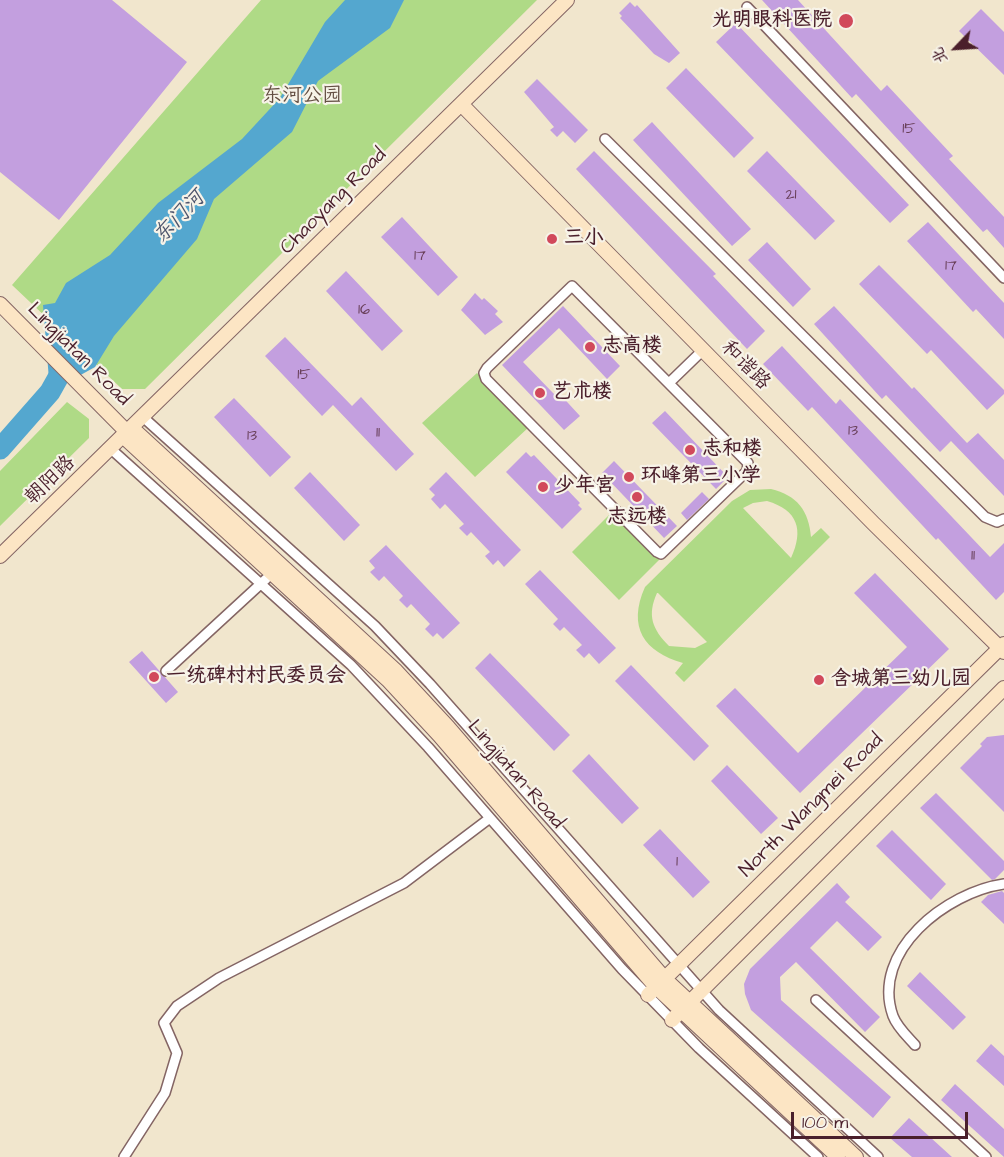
<!DOCTYPE html>
<html>
<head>
<meta charset="utf-8">
<style>
	body { margin:0 }
	#map { position:relative; width:1004px; height:1157px; overflow:hidden; background:#f1e6cd; font-family:"Architects Daughter","LXGW WenKai TC",sans-serif }
	canvas { display:block }
	.north { position:absolute; left:926px; top:18px; width:60px; height:60px; -webkit-text-stroke:4px #f7f3e8; paint-order:stroke; rotate:245deg; font-size:16px; font-weight:700; line-height:24px; text-align:center; color:#4a1f2b }
	.north::after { content:''; display:block; margin:auto; width:21px; height:27px; background:#4a1f2b; clip-path:polygon(50% 0,100% 100%,50% 72%,0 100%) }
	.scale { position:absolute; left:791px; top:1112px; width:177px; height:27px; box-sizing:border-box; border:3px solid #4a1f2b; border-top:0; padding-left:8px; font-size:18px; line-height:21px; white-space:nowrap; color:#4a1f2b; -webkit-text-stroke:4px #f7f3e8; paint-order:stroke }
</style>
</head>
<body>
<div id="map">
<canvas width="1004" height="1157"></canvas>
<div class="north">北</div>
<div class="scale">100 m</div>
</div>
<script>
const ctx = document.querySelector('canvas').getContext('2d');
ctx.lineJoin = 'round';
function fill(path, color) { ctx.fillStyle = color; ctx.fill(path, 'evenodd'); }
function stroke(path, color, width, dash) { ctx.strokeStyle = color; ctx.lineWidth = width; ctx.lineCap = dash ? 'butt' : 'round'; ctx.setLineDash(dash || []); ctx.stroke(path); }
function label(font, color, halo, rows, align = 'center') {
  ctx.font = font + ' "Architects Daughter","LXGW WenKai TC",sans-serif'; ctx.lineWidth = 4.5; ctx.setLineDash([]); ctx.textBaseline = 'middle'; ctx.strokeStyle = halo; ctx.fillStyle = color; for (const [text, x, y, turn = 0] of rows) {
    ctx.save(); ctx.translate(x, y); ctx.rotate((+turn || 0) * Math.PI / 180); ctx.textAlign = isNaN(turn) ? turn : align; if (halo) ctx.strokeText(text, 0, 0); ctx.fillText(text, 0, 0); ctx.restore();
  }
}
fill(new Path2D(`
	M 261,0 L 537,0 L 145,389 L 122,389 L 12,285 Z
	M 477,373 L 529,427 L 475,477 L 422,423 Z
	M 67,402 L 89,419 L 89,438 L 0,526 L 0,471 Z
	M 771,489 C 797,495 809,511 811,537 L 821,528 L 830,537 L 684,682 L 675,673 L 683,663 C 644,652 627,627 645,587 L 732,501 L 750,490 ZM 767,501 C 798,510 804,530 791,558 L 743,508 L 753,503 ZM 657,593 L 658,593 L 707,642 L 695,648 L 669,646 C 652,629 647,615 657,593 Z
	M 613,511 L 660,559 L 619,600 L 572,552 Z`), '#afda86');
fill(new Path2D(`
	M 345,0 L 404,0 L 390,28 L 318,81 L 292,132 L 214,199 L 197,239 L 114,336 L 95,367 L 50,392 L 43,305 L 55,303 L 66,283 L 110,255 L 158,203 L 242,139 L 280,98 L 325,22 Z`), '#54a7cf');
stroke(new Path2D(`
	M 0,449 L 50,392 L 64,367`), '#54a7cf', 21);
fill(new Path2D(`
	M 0,0 L 112,0 L 187,62 L 59,220 L 0,172 Z
	M 762,0 L 798,0 L 881,91 L 887,85 L 953,156 L 949,159 L 1004,217 L 1004,248 L 987,229 L 983,232 L 856,94 L 852,98 Z
	M 630,2 L 635,7 L 637,5 L 680,53 L 669,63 L 654,54 L 620,18 L 622,16 L 619,13 Z
	M 981,9 L 1004,32 L 1004,75 L 959,31 Z
	M 736,23 L 909,205 L 890,223 L 716,42 Z
	M 686,68 L 754,138 L 734,158 L 666,88 Z
	M 537,79 L 588,130 L 575,143 L 563,131 L 557,137 L 550,130 L 554,127 L 524,92 Z
	M 652,122 L 751,229 L 732,246 L 633,140 Z
	M 594,151 L 716,274 L 713,276 L 765,331 L 747,349 L 576,169 Z
	M 767,151 L 835,221 L 815,240 L 747,171 Z
	M 402,217 L 458,277 L 438,296 L 381,237 Z
	M 928,222 L 1004,303 L 1004,339 L 976,309 L 973,312 L 907,241 Z
	M 767,242 L 811,289 L 793,307 L 748,260 Z
	M 879,265 L 1004,390 L 1004,394 L 987,410 L 931,350 L 927,354 L 859,284 Z
	M 346,271 L 403,331 L 382,351 L 326,291 Z
	M 475,293 L 482,300 L 484,298 L 498,311 L 495,314 L 503,322 L 485,335 L 461,310 Z
	M 563,306 L 620,366 L 607,379 L 559,328 L 523,362 L 554,394 L 557,391 L 580,416 L 564,430 L 502,365 Z
	M 834,306 L 912,389 L 914,387 L 967,443 L 978,433 L 1004,460 L 1004,496 L 951,441 L 940,452 L 886,395 L 882,399 L 814,324 Z
	M 285,337 L 352,406 L 361,397 L 414,454 L 396,471 L 333,405 L 322,416 L 265,356 Z
	M 782,346 L 836,404 L 840,399 L 990,557 L 1004,543 L 1004,592 L 996,600 L 938,538 L 936,540 L 812,407 L 808,411 L 763,364 Z
	M 234,398 L 291,457 L 270,477 L 214,417 Z
	M 665,411 L 728,477 L 716,489 L 652,423 Z
	M 526,452 L 531,457 L 534,455 L 580,503 L 578,505 L 582,509 L 562,529 L 506,472 Z
	M 614,461 L 677,526 L 664,538 L 602,473 Z
	M 310,472 L 360,525 L 344,541 L 294,488 Z
	M 446,472 L 521,550 L 504,567 L 498,560 L 493,565 L 485,556 L 490,552 L 471,532 L 467,536 L 459,528 L 464,524 L 445,504 L 440,509 L 431,499 L 435,495 L 429,489 Z
	M 702,492 L 709,499 L 687,520 L 681,513 Z
	M 386,545 L 460,623 L 443,639 L 437,633 L 433,637 L 425,629 L 430,624 L 411,604 L 407,608 L 399,600 L 403,596 L 384,576 L 379,581 L 370,572 L 375,568 L 369,561 Z
	M 540,570 L 616,648 L 599,664 L 589,653 L 584,658 L 576,650 L 582,645 L 564,627 L 560,631 L 553,624 L 558,619 L 525,584 Z
	M 875,573 L 949,649 L 800,793 L 716,706 L 735,688 L 798,753 L 907,647 L 854,593 Z
	M 142,651 L 178,692 L 166,703 L 129,662 Z
	M 490,653 L 570,735 L 554,751 L 475,668 Z
	M 631,665 L 709,746 L 694,761 L 615,681 Z
	M 1004,735 L 1004,812 L 960,768 L 982,746 L 980,744 L 987,737 Z
	M 589,754 L 639,808 L 622,824 L 572,771 Z
	M 727,765 L 778,818 L 761,834 L 711,781 Z
	M 936,793 L 1004,861 L 1004,870 L 995,879 L 992,880 L 920,808 Z
	M 660,829 L 710,882 L 693,898 L 643,845 Z
	M 892,830 L 946,884 L 931,900 L 876,846 Z
	M 837,883 L 850,897 L 845,902 L 882,937 L 868,951 L 837,921 L 810,948 L 880,1017 L 865,1032 L 796,962 L 780,977 L 781,1000 L 891,1097 L 873,1118 L 751,1010 L 745,994 L 744,984 L 750,969 Z
	M 1002,891 L 1004,893 L 1004,924 L 981,902 L 988,895 Z
	M 920,972 L 966,1017 L 953,1030 L 907,986 Z
	M 991,1044 L 1004,1056 L 1004,1086 L 976,1061 Z
	M 955,1084 L 1004,1129 L 1004,1157 L 941,1100 Z
	M 909,1118 L 952,1157 L 912,1157 L 890,1138 Z`), '#c39fdf');
const street = new Path2D(`
	M 747,7 L 1004,278
	M 605,139 L 985,517 L 997,522 L 1004,519
	M 572,286 L 748,463 L 747,471 L 661,554 L 657,552 L 486,379 L 484,373 L 487,368 Z
	M 669,383 L 702,351
	M 144,418 L 375,626 L 430,684 L 719,1010 L 878,1157
	M 111,449 L 351,665 L 428,747 L 622,969 L 699,1048 L 818,1157
	M 166,671 L 266,579
	M 816,1000 L 986,1157
	M 915,1045 C 907,1036 897,1027 893,1016 C 870,951 947,892 1004,884
	M 124,1157 L 165,1093 L 177,1053 L 164,1023 L 177,1006 L 219,978 L 404,883 L 490,818`);
const secondary = new Path2D(`
	M 461,104 L 873,523 L 1004,652
	M 0,304 L 128,433
	M 133,429 L 396,671 L 448,727 L 665,979 L 856,1157
	M 124,437 L 388,680 L 439,735 L 656,987 L 838,1157
	M 0,556 L 567,0
	M 648,995 L 1004,644
	M 672,1020 L 1004,688`);
stroke(street, '#846564', 12);
stroke(secondary, '#846564', 16);
stroke(street, '#fff', 9);
stroke(secondary, '#fce5c4', 14);
for (const [x, y, r, color] of [
	[846,21,8,"#d1495b"],
	[552,239,6,"#d1495b"],
	[590,347,6,"#d1495b"],
	[540,393,6,"#d1495b"],
	[690,450,6,"#d1495b"],
	[629,477,6,"#d1495b"],
	[543,487,6,"#d1495b"],
	[637,497,6,"#d1495b"],
	[154,677,6,"#d1495b"],
	[819,680,6,"#d1495b"]
]) { const dot = new Path2D(); dot.arc(x, y, r, 0, 2 * Math.PI); ctx.fillStyle = color; ctx.fill(dot); stroke(dot, '#f7f3e8', 2); }
label('16px', '#683f58', null, [
	["15",909,130],
	["21",791,196],
	["17",420,257],
	["17",951,267],
	["16",364,311],
	["15",304,376],
	["13",853,432],
	["11",378,434],
	["13",252,437],
	["11",973,557],
	["1",677,863]
]);
label('bold 20px', '#4a1f2b', '#f7f3e8', [
	["光明眼科医院",832,21,"right"],
	["三小",564,239],
	["志高楼",602,347],
	["艺术楼",552,393],
	["志和楼",702,450],
	["环峰第三小学",641,477],
	["少年宫",555,487],
	["志远楼",637,518,"center"],
	["一统碑村村民委员会",166,677],
	["含城第三幼儿园",831,680]
], 'left');
label('20px', '#634e42', '#f7f3e8', [
	["东河公园",302,97]
]);
label('20px', '#4a1f2b', '#f7f3e8', [
	["Chaoyang Road",334,202,-45],
	["Lingjiatan Road",78,355,45],
	["和谐路",745,366,45],
	["朝阳路",51,481,-44],
	["Lingjiatan Road",515,775,49],
	["North Wangmei Road",812,806,-45]
]);
label('italic 21px', '#4e556d', '#f7f3e8', [
	["东门河",180,218,-46]
]);
</script>
</body>
</html>
